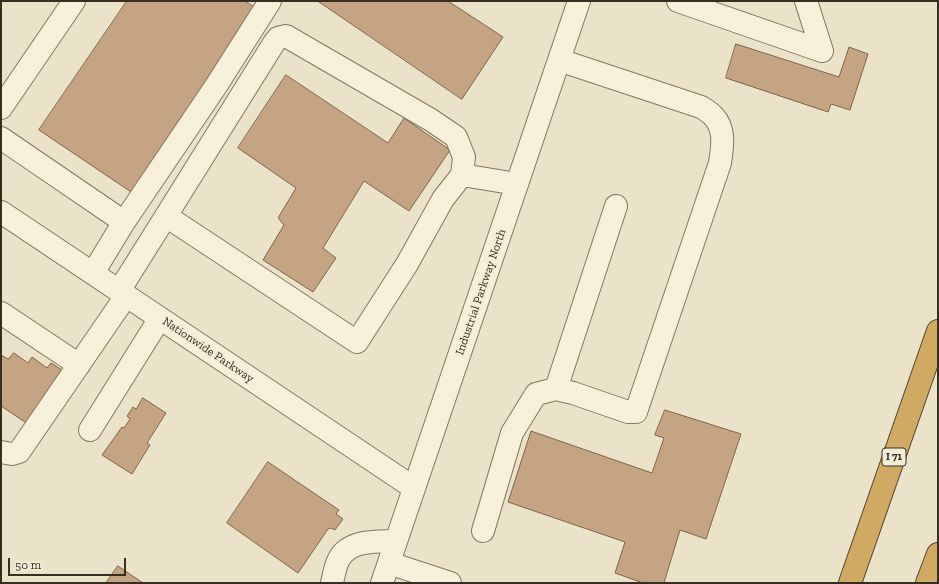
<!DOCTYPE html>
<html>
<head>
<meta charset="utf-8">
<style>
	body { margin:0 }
	#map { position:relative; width:939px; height:584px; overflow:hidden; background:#eae3c9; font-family:"Zilla Slab",serif }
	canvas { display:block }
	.frame { position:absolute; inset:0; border:2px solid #372e21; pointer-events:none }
	.scale { position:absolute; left:8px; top:558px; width:118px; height:18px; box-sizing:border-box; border:2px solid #372e21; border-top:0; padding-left:5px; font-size:12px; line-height:14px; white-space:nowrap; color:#372e21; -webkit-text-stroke:3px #f2edd8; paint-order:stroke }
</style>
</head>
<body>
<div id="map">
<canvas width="939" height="584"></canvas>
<div class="frame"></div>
<div class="scale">50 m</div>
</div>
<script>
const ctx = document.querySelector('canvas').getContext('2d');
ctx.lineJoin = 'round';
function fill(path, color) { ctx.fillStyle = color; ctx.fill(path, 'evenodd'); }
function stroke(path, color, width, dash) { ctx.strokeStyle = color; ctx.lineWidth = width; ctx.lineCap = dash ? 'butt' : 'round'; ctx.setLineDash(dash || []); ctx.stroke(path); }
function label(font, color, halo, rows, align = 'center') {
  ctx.font = font + ' "Zilla Slab",serif'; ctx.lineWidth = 4; ctx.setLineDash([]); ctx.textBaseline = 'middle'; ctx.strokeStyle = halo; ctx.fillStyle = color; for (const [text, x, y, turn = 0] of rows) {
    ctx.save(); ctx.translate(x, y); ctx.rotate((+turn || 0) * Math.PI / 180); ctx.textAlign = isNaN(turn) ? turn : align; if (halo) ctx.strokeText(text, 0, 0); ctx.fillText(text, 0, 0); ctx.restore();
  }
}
const building = new Path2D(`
	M 127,1 L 245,1 L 259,10 L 134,194 L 39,130 Z
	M 318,1 L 448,1 L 503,37 L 462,99 Z
	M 736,44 L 839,77 L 849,47 L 868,54 L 850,110 L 831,104 L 828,112 L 726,78 Z
	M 286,75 L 388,143 L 404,118 L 450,150 L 409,211 L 364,181 L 323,248 L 336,258 L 313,292 L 263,260 L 284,225 L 278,218 L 296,188 L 238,148 Z
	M 14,353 L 28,363 L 32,357 L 47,368 L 51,363 L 65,372 L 28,424 L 1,406 L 1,355 L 8,359 Z
	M 143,398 L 166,413 L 147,443 L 150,445 L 132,474 L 102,455 L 122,427 L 124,428 L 130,419 L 127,416 L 133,407 L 136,409 Z
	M 665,410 L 741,434 L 706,539 L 680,530 L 664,583 L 643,583 L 615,573 L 625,542 L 508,502 L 531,431 L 652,473 L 664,438 L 655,435 Z
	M 268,462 L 339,510 L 336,514 L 343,519 L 335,530 L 331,528 L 328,529 L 298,573 L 227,523 Z
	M 118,566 L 143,583 L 106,583 Z`);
fill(building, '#c4a483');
stroke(building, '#816448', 1);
const minor = new Path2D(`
	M 678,1 L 822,51
	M 806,1 L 822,51
	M 1,108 L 74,1
	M 1,138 L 124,222
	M 1,212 L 414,488
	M 166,216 L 274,43 L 278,38 L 286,36 L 431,120 L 456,137 L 464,157 L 462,175
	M 93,273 L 124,222 L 216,86 L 270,1
	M 119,291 L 166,216 L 357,342 L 407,264 L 443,199 L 462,175 L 517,184
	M 1,313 L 79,365
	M 556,389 L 616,206
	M 90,430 L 160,318
	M 1,452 L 12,454 L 19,452 L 126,296
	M 483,531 L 512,433 L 536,394 L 556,389 L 573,393 L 628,412 L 636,412 L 720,163 C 722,148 726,130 714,117 C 711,113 706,110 701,107 L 559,60
	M 389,563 L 450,583
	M 332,583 C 334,575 335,566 339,559 C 350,539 377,542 396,541
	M 382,583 L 579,1`);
const highway = new Path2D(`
	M 850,583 L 938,331
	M 927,583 L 938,554`);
stroke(minor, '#85765f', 24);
stroke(highway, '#534533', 24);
stroke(minor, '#f6f0db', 22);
stroke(highway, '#d0aa63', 22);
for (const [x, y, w] of [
	[894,457,24]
]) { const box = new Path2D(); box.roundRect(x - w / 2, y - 9, w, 18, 3); ctx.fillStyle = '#f2edd8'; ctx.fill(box); stroke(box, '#372e21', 1); }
label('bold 11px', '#372e21', null, [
	["I 71",894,457]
]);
label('12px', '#372e21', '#f2edd8', [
	["Industrial Parkway North",481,292,-71],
	["Nationwide Parkway",208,350,34]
]);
</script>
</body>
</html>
